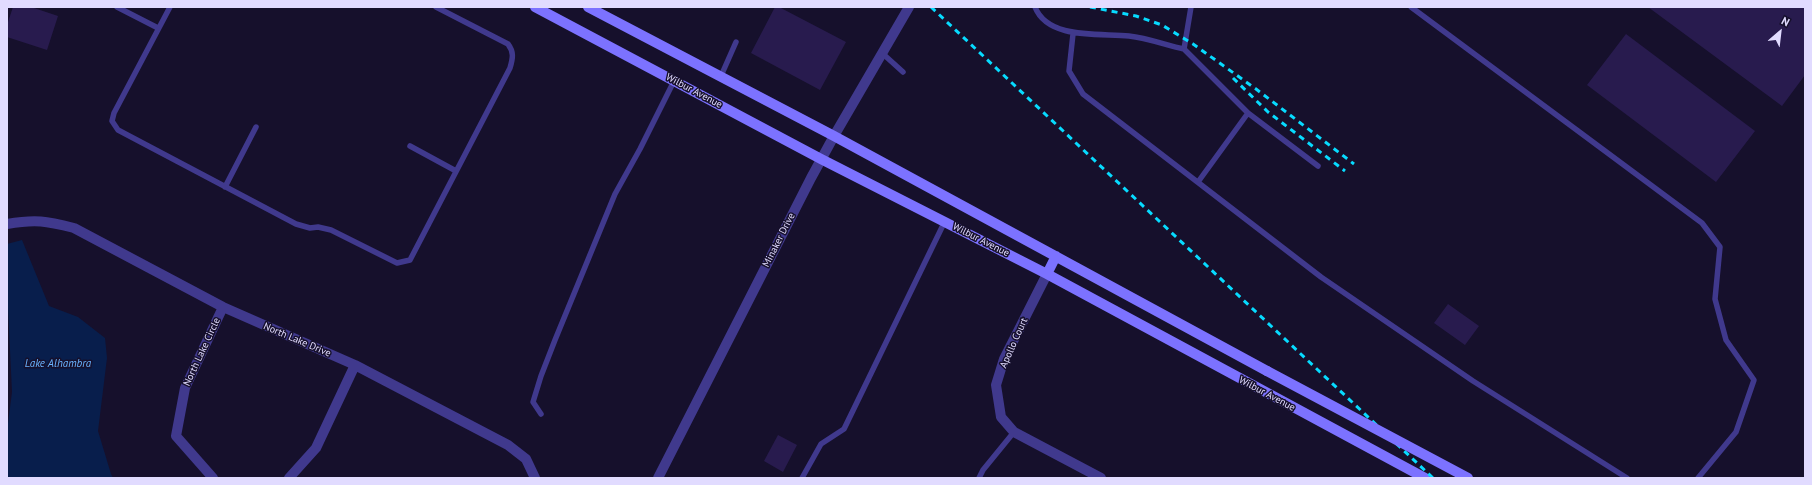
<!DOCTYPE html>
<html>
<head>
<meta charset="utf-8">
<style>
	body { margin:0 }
	#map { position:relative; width:1812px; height:485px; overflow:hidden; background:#16102c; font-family:"PT Sans",sans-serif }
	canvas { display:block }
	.frame { position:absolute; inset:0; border:8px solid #e1dbff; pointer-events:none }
	.north { position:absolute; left:1760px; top:12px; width:40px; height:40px; -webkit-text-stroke:3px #16102c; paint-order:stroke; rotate:28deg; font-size:11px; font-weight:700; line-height:16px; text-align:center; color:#e1dbff }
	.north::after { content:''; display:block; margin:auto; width:14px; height:18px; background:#e1dbff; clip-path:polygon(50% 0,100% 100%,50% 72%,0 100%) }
</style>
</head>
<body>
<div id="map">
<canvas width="1812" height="485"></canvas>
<div class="frame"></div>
<div class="north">N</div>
</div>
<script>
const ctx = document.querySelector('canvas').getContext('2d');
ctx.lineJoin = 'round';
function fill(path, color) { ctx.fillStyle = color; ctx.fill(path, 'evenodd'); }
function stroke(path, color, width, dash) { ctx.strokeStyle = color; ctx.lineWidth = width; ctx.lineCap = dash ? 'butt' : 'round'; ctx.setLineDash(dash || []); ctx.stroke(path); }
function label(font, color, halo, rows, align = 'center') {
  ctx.font = font + ' "PT Sans",sans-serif'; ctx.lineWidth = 3; ctx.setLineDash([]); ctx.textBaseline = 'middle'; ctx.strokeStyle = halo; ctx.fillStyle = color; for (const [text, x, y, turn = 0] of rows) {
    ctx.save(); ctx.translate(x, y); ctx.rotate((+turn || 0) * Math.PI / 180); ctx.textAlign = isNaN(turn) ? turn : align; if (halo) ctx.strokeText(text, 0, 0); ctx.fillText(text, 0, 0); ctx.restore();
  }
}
fill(new Path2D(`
	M 22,240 L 49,306 L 78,317 L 105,338 L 107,358 L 98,431 L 111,474 L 113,478 L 7,478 L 7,431 L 12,392 L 8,308 L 7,244 Z`), '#081e4c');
fill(new Path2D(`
	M 13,7 L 31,7 L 58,16 L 47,50 L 7,37 L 7,25 Z
	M 775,7 L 779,7 L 846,42 L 820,90 L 751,53 Z
	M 1648,7 L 1805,7 L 1805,75 L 1782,106 Z
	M 1626,34 L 1755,131 L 1716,182 L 1587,85 Z
	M 1448,304 L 1479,326 L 1465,345 L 1434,323 Z
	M 778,435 L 797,445 L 783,472 L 764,461 Z`), '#281b4e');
stroke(new Path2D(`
	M 117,7 L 158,28
	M 170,7 L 114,113 L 112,121 L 118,130 L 296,224 L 310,228 L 318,227 L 331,230 L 397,263 L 410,260 L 510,68 C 513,58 514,52 508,44 L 436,7
	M 1035,7 C 1048,40 1100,33 1129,36 C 1147,38 1166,45 1184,49
	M 1191,7 L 1184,49 L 1248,113 L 1198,182
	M 1411,7 L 1702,223 L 1720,247 L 1715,299 L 1726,340 L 1754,380 L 1736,432 L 1698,478
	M 1073,34 L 1069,71 L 1083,94 L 1321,277 L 1473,381 L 1627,478
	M 882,53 L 903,72
	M 721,76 L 736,42
	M 1248,113 L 1318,166
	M 410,146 L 456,171
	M 225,187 L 256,127
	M 541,414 L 533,402 L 541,376 L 555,340 L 615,194 L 640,149 L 674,81
	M 802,478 L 821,444 L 844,429 L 945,221
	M 979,478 L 983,470 L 1014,432`), '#40398d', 5.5);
stroke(new Path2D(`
	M 834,136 L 909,7
	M 7,224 C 36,219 46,221 74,228 L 223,307 L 355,365 L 508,445 L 526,459 L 535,478
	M 1047,274 L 1004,359 L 996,385 L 1001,417 L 1014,432 L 1101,478
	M 213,478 L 176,436 L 185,388 L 223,307
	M 289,478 L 316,448 L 355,365`), '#40398d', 10);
stroke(new Path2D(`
	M 658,478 L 811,178 L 834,136`), '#40398d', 10);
stroke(new Path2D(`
	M 535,7 L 821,159 L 1047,274 L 1425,478
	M 588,7 L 834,136 L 1267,371
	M 1047,274 L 1056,256`), '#7c72ff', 10);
stroke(new Path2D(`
	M 931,7 L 1433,478
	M 1090,7 L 1136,16 L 1162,25 L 1193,44 L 1256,89 L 1354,164
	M 1233,78 L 1268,112 L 1345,171`), '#07dbff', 3, [6, 5]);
stroke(new Path2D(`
	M 1267,371 L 1468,478`), '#7c72ff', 10);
label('10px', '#e1dbff', '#16102c', [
	["Wilbur Avenue",694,91,28],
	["Minaker Drive",779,240,-63],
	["Wilbur Avenue",981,240,27],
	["North Lake Drive",297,340,23],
	["Apollo Court",1014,343,-66],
	["North Lake Circle",202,352,-65],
	["Wilbur Avenue",1267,394,28]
]);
label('italic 11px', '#69b3ff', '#16102c', [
	["Lake Alhambra",58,364]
]);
</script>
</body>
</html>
